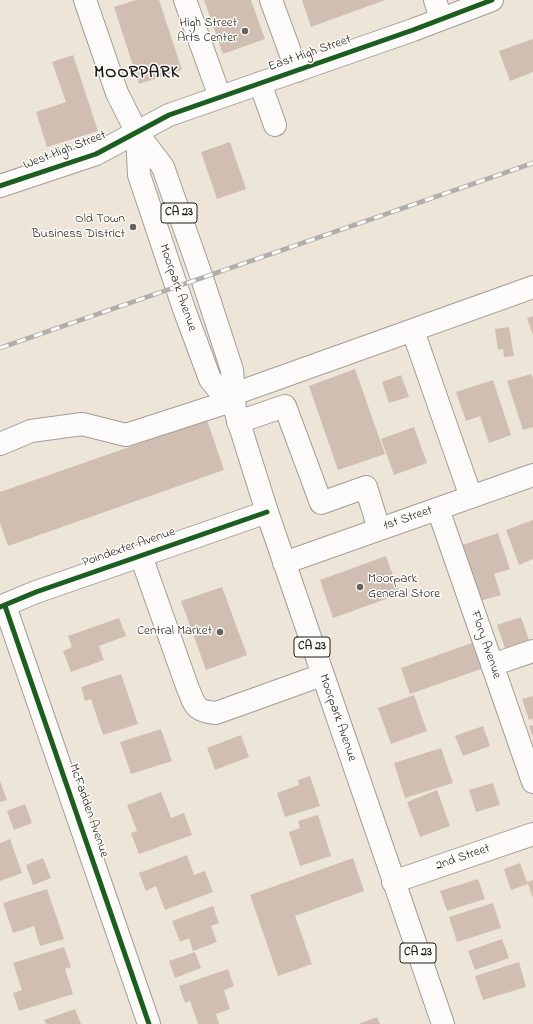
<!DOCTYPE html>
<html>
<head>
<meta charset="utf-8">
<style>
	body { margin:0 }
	canvas { display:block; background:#eee5d9 }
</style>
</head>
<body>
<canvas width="533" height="1024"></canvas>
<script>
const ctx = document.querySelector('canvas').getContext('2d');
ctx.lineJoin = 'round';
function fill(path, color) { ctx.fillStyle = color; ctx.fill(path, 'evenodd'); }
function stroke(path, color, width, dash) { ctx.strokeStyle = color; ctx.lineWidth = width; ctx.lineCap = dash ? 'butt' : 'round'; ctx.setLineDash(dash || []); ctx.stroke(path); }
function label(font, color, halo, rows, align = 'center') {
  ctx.font = font + ' "Indie Flower",sans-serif'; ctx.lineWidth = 3; ctx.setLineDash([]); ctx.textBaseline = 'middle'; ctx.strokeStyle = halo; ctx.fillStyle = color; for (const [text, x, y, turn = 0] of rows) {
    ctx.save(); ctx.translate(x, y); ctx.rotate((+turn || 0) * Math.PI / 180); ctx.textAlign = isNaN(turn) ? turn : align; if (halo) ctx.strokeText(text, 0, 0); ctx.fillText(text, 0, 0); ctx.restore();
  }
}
fill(new Path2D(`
	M 136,0 L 159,0 L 182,70 L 139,84 L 114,7 Z
	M 204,0 L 251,0 L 265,39 L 223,54 Z
	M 302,0 L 385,0 L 311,27 Z
	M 533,39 L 533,72 L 510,81 L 499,51 Z
	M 73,55 L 98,131 L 47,147 L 36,112 L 66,102 L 52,62 Z
	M 230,142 L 246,189 L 217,199 L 201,152 Z
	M 533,316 L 533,335 L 527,318 Z
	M 509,327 L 514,356 L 504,357 L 503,349 L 498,350 L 495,329 Z
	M 355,369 L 385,454 L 338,470 L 309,386 Z
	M 531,374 L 533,379 L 533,427 L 523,430 L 507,381 Z
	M 401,375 L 409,397 L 389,403 L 382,382 Z
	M 493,380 L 511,435 L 489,443 L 480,416 L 466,421 L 456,392 Z
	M 207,420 L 224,470 L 8,546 L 0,523 L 0,492 Z
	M 414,427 L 427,463 L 394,475 L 381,439 Z
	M 533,520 L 533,559 L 519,565 L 506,530 Z
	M 498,533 L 510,569 L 494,574 L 501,595 L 480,601 L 462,545 Z
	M 386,556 L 400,594 L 333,618 L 320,580 Z
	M 222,587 L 247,655 L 206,670 L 181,601 Z
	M 521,617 L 529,640 L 505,648 L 497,625 Z
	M 119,618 L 126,636 L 99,646 L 104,660 L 71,672 L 63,651 L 72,647 L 68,636 Z
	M 472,643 L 481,669 L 410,694 L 401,668 Z
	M 121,674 L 138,724 L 103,735 L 91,699 L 85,701 L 81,687 Z
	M 414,695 L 427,731 L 391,744 L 378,708 Z
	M 533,696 L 533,719 L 529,720 L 522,699 Z
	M 533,725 L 533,738 L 529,726 Z
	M 483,726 L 490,746 L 463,756 L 455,736 Z
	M 161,729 L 172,761 L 131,774 L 120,742 Z
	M 241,735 L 249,757 L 215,770 L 207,748 Z
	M 441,748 L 453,783 L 405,798 L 394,763 Z
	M 310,776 L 320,806 L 285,817 L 277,793 L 299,785 L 298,780 Z
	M 0,781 L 7,800 L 0,802 Z
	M 493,783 L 500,805 L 476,812 L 469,790 Z
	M 437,790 L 450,826 L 420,837 L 407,802 Z
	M 161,792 L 171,818 L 184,813 L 192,835 L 139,854 L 131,833 L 137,831 L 127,805 Z
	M 25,804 L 32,823 L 14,830 L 7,811 Z
	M 318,815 L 331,856 L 300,866 L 289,832 L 300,828 L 298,821 Z
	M 10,839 L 22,873 L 0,881 L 0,843 Z
	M 187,855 L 194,875 L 205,871 L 213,892 L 165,910 L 156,886 L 146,891 L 139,873 Z
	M 43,858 L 51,878 L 33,885 L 26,865 Z
	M 353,858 L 364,891 L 295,916 L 312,964 L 278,976 L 250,895 Z
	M 520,863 L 527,882 L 533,880 L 533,898 L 528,884 L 511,890 L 504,869 Z
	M 478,879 L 485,899 L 447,911 L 440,891 Z
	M 47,889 L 64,939 L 40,946 L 34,926 L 13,933 L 3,903 Z
	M 493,903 L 501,928 L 457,942 L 449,917 Z
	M 213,906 L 219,923 L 211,926 L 217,942 L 193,951 L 189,938 L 180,942 L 172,921 Z
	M 502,939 L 509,958 L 475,970 L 468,951 Z
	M 64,947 L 71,967 L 65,969 L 73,994 L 19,1011 L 13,993 L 22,990 L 13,963 Z
	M 195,952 L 201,968 L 175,978 L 169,961 Z
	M 519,962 L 526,987 L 483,1000 L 475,976 Z
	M 228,969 L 234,986 L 224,990 L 230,1009 L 216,1014 L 219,1024 L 198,1024 L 190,1001 L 185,1003 L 179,986 Z
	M 75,1009 L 81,1024 L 46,1024 L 44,1020 Z
	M 377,1017 L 380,1024 L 358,1024 Z`), '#d1beb2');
const minor = new Path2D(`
	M 185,0 L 220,97
	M 271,0 L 297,71
	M 435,0 L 441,19
	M 260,83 L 275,125
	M 0,186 L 96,154 L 169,115 L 413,30 L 492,0
	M 413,331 L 471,497
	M 234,394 L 533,287
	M 238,422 L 285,406 L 321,503 L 366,487 L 379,529
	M 0,444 L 31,431 L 82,424 L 126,435 L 228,402
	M 438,509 L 533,782
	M 141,556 L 187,686 C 195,705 194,711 216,713 L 322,675
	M 284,563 L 533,475
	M 5,606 L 149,1024
	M 0,607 L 36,592 L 267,512
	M 492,665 L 533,651
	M 393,882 L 533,834`);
const major = new Path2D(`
	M 85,0 L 117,93 L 137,133 L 163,167 L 202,278 L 232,370 L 235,410 L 267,512 L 443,1024
	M 137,133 L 139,175 L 184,309 L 210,379 L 235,410`);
stroke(minor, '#a29d96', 24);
stroke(major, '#a29d96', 24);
stroke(minor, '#fcfbf9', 22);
stroke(major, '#fcfbf9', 22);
const rail = new Path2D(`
	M 0,348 L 533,163`);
stroke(rail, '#afaeac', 4.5);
stroke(rail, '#fdfcf7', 3, [9]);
stroke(new Path2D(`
	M 0,186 L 96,154 L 169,115 L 413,30 L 492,0
	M 5,606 L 149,1024
	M 0,607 L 36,592 L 267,512`), '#1b5e20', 5);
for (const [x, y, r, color] of [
	[245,31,4,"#66625e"],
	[133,227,4,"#66625e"],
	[360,587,4,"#66625e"],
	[220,632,4,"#66625e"]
]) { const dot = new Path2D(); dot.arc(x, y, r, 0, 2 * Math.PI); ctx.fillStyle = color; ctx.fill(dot); stroke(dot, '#fdfcf7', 1.5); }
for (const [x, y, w] of [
	[179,213,36],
	[312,647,36],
	[418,953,36]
]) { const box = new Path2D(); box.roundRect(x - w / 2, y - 10, w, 20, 3); ctx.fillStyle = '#fdfcf7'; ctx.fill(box); stroke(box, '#1c1c1c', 1); }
label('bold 12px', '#1c1c1c', null, [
	["CA 23",179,213],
	["CA 23",312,647],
	["CA 23",418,953]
]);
label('13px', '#1c1c1c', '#fdfcf7', [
	["High Street",237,24],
	["Arts Center",237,39],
	["Old Town",125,220],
	["Business District",125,235],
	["Moorpark",368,580,"left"],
	["General Store",368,595,"left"],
	["Central Market",212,632]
], 'right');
label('13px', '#1c1c1c', '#fdfcf7', [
	["East High Street",310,54,-19],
	["West High Street",65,151,-21],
	["Moorpark Avenue",177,288,71],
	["1st Street",408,519,-19],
	["Poindexter Avenue",129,548,-19],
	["Flory Avenue",485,645,71],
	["Moorpark Avenue",337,718,71],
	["McFadden Avenue",88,811,71],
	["2nd Street",463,858,-19]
]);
ctx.letterSpacing = '1px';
label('bold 17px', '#1c1c1c', '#fdfcf7', [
	["MOORPARK",137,74]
]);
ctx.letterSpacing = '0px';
</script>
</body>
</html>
